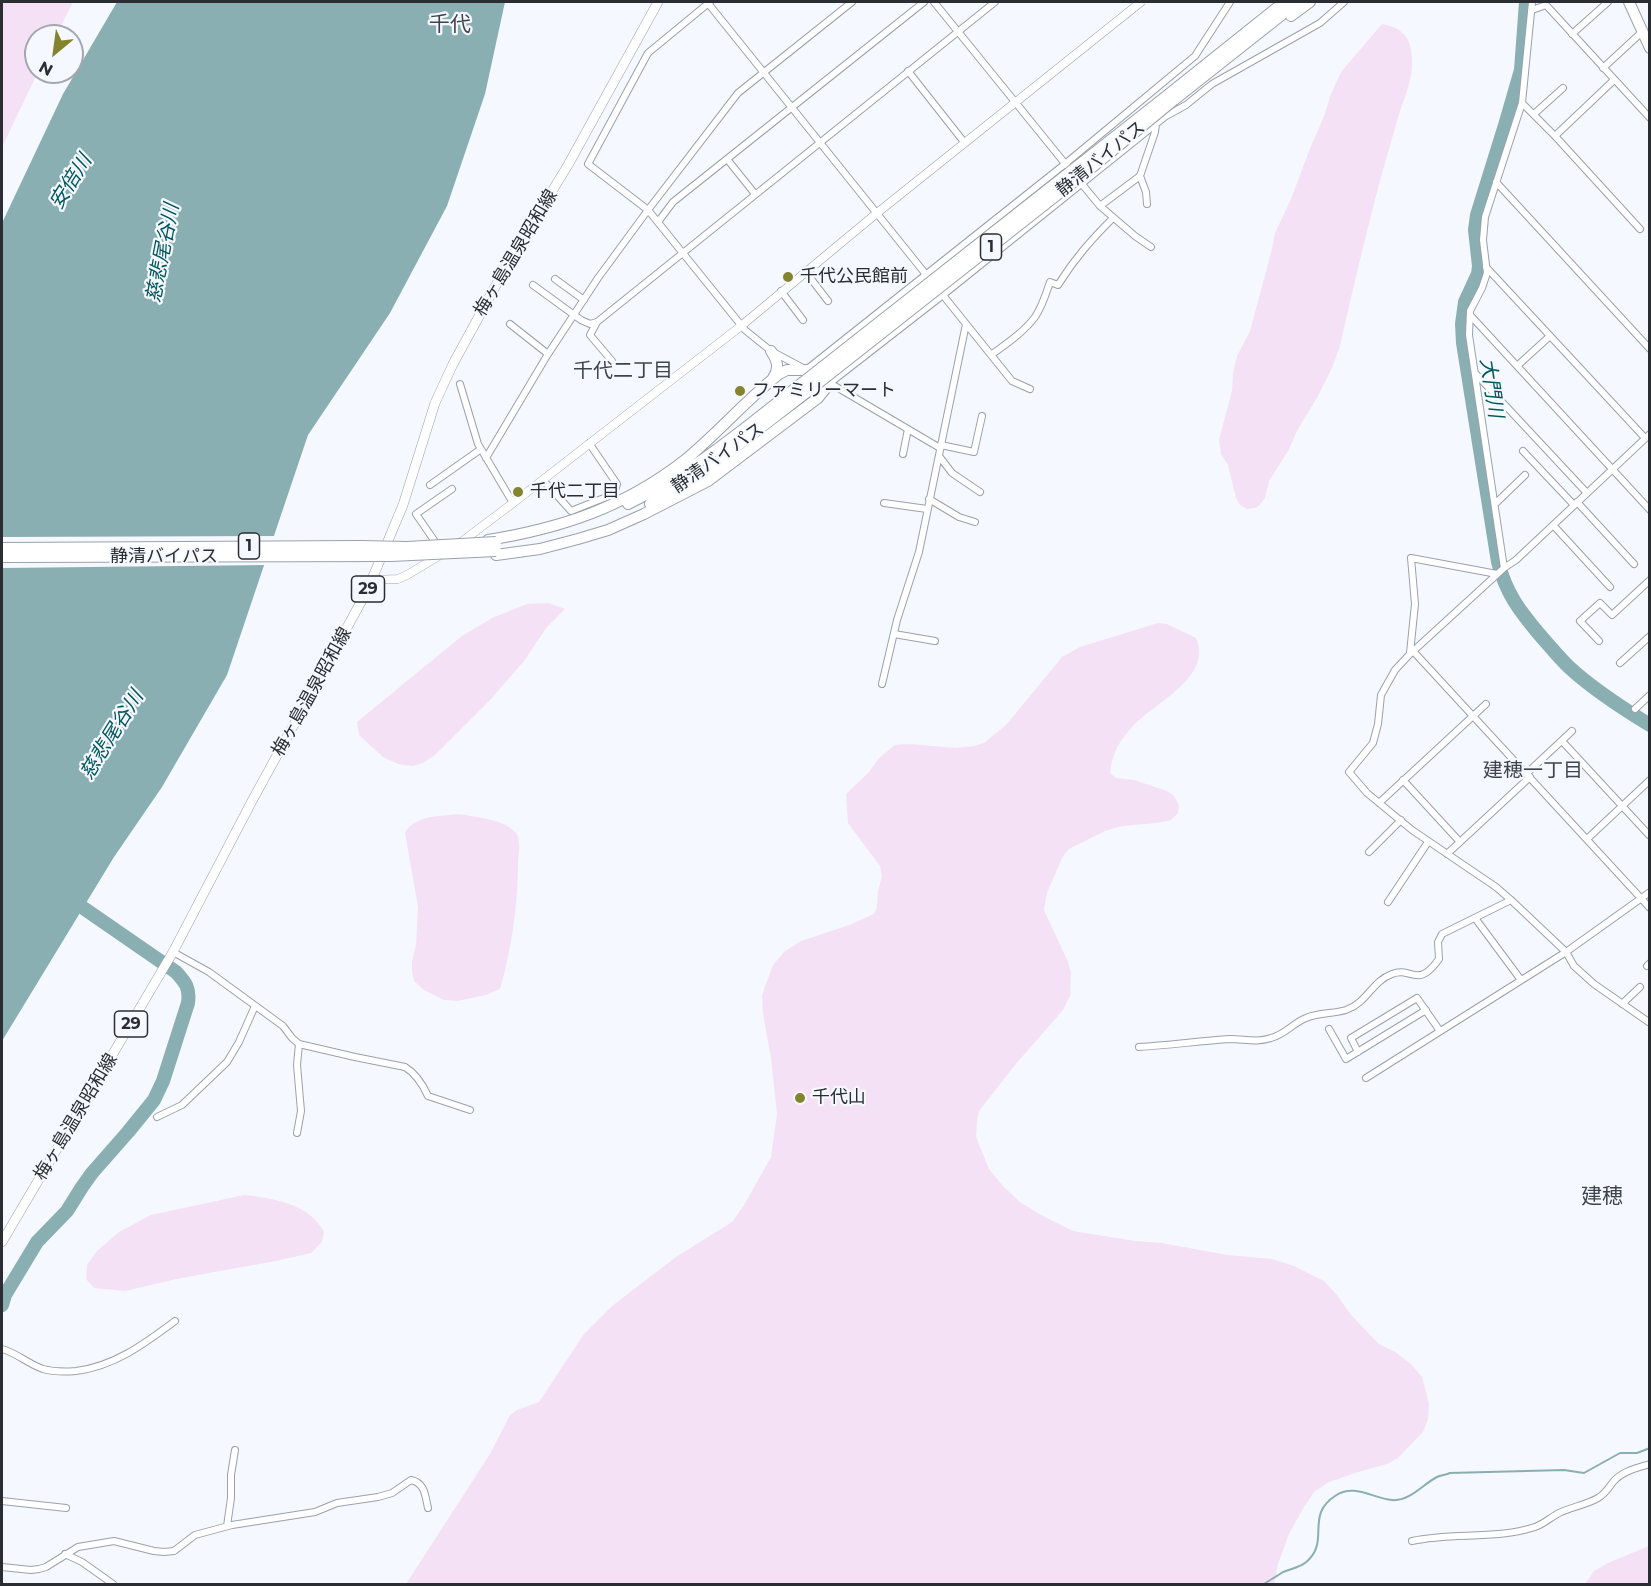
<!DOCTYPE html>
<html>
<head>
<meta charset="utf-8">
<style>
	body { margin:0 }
	#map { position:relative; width:1651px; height:1586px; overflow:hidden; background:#f5f8fe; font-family:Montserrat,sans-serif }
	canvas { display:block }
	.frame { position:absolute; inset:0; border:3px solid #2a2d31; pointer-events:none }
	.north { position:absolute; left:24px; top:24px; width:60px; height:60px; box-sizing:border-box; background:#f5f8fe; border:2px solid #a4a7ac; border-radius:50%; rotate:209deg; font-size:16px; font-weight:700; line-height:24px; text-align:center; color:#2a2d31 }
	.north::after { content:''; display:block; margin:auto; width:21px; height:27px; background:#84842e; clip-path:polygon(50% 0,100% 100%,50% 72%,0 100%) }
</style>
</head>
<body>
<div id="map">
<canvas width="1651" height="1586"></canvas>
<div class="frame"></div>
<div class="north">N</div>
</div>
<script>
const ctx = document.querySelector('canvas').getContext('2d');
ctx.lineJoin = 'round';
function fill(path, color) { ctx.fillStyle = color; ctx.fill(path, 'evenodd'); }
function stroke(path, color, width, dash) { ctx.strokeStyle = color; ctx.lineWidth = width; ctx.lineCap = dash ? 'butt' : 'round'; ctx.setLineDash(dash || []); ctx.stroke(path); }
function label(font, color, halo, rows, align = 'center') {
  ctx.font = font + ' Montserrat,"Noto Sans JP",sans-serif'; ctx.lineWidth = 4.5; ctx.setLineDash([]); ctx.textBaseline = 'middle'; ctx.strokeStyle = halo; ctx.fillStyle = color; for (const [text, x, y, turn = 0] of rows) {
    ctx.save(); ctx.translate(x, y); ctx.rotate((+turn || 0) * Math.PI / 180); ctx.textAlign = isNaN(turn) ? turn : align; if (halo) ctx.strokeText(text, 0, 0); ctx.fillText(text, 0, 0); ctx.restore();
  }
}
fill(new Path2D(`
	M 2,2 L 73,2 L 56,36 L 36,36 L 36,72 L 38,72 L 2,147 Z
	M 1382,24 C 1407,28 1413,43 1412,67 C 1411,82 1405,97 1400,111 C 1395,127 1391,143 1386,159 C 1369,220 1354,284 1340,346 L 1332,368 L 1318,396 L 1298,429 L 1288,451 L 1269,481 L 1265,498 L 1260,505 L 1255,508 L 1247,509 L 1240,505 L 1236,498 L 1228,465 L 1221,454 L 1219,440 L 1232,391 L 1233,373 L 1237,356 L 1250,331 L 1271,253 L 1275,233 L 1291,199 L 1311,146 L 1323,119 L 1331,94 L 1341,72 Z
	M 549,603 L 565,609 L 547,627 L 524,661 L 491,699 L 435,755 L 423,763 L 413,766 L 398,764 L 383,757 L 359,735 L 357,722 L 462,636 L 492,618 L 527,604 Z
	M 1158,623 L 1167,624 L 1196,638 C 1213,677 1156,702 1134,725 C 1120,740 1112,752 1110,773 L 1116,778 L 1134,780 L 1167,791 L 1174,796 L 1179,805 L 1178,813 L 1171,820 L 1157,823 L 1122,826 L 1105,831 L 1069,849 L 1063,856 L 1047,893 L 1044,910 L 1068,962 L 1071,973 L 1070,996 L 1063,1010 L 1015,1065 L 979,1111 L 977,1121 L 976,1137 L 989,1169 L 1003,1186 L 1020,1202 L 1041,1215 L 1073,1231 L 1135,1241 L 1162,1243 L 1227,1255 L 1272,1259 L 1294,1266 L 1324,1281 L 1337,1295 L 1351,1315 L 1379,1344 L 1395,1352 L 1411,1364 L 1422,1377 L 1429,1404 L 1428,1419 L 1423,1432 L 1398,1458 L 1387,1464 L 1358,1472 L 1329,1482 L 1314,1492 L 1304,1507 L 1289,1534 L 1278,1564 L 1274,1584 L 406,1584 L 490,1454 L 510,1415 L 517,1410 L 539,1402 L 584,1334 L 612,1306 L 676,1257 L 732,1222 L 744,1205 L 771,1157 L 777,1114 L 771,1058 L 763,1014 L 762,995 L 773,965 L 784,952 L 801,941 L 852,924 L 874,914 L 877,907 L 878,891 L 882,876 L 880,866 L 848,823 L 846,794 L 869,772 L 879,758 L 895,745 L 909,744 L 956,748 L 974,746 L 984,743 L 1007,724 L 1062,657 L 1080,647 Z
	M 459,814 C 475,817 505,819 516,833 C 521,840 519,852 518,861 C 518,905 512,947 500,989 L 486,995 L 457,1001 L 444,1000 L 424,990 L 414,981 L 412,971 L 412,962 L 416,945 L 418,907 L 405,833 C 414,815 442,816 459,814 Z
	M 244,1195 C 273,1198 310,1204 324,1232 L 322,1242 L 311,1253 L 276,1261 L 181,1278 L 125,1291 L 94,1288 L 86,1279 L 87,1265 L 96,1252 L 119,1232 L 151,1215 Z
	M 1649,1546 L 1649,1584 L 1585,1584 L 1594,1571 L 1610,1562 Z`), '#f5e1f6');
fill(new Path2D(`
	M 117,2 L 505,2 L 485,94 L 447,206 L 390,313 L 308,435 L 227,675 L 162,787 L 114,857 L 2,1041 L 2,223 L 63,94 Z`), '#8aafb2');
fill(new Path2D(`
	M 276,536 L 267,565 L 2,568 L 2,537 Z`), '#f5f8fe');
stroke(new Path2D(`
	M 1264,1584 C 1270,1580 1277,1576 1283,1572 C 1293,1568 1305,1566 1311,1557 C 1327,1538 1307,1514 1335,1496 C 1354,1483 1372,1498 1392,1500 C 1409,1502 1423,1484 1437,1477 C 1441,1475 1446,1475 1450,1473 L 1564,1470 L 1584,1473 L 1620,1453 L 1637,1453 L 1650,1448`), '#8aafb2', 2);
stroke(new Path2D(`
	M 1526,2 L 1521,70 L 1506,122 L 1477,215 L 1475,230 L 1479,266 L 1478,274 L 1465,302 L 1462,324 L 1463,343 L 1498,562 C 1506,593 1519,610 1539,634 C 1549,645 1559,658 1570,668 C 1594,690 1622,708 1650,725
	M 2,1305 L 5,1295 L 37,1242 L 67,1211 L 82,1187 L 92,1173 L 128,1132 L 154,1100 L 163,1081 L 188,1003 C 190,988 186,983 176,972 L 79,905 L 71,896`), '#8aafb2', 14);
const minor = new Path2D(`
	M 707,2 L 928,277
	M 710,2 L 648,53 L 588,164 L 648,210 L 745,330 L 771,351 L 803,368
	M 934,2 L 1067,166
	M 1532,10 L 1546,5 L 1650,118
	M 1572,34 L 1608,2
	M 1603,68 L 1642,32
	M 908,71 L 964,142
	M 1522,103 L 1555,136 L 1640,229
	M 1534,114 L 1563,88
	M 1555,136 L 1614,80
	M 727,159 L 755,194
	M 1496,182 L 1650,349
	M 1081,183 L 1100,206 L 1135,236 L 1151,247
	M 1147,204 L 1146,192 L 1140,176 L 1155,132 L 1156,124
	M 1100,206 L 1140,176
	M 658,222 L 673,202 L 924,2
	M 1486,267 L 1645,438
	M 805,271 L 828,301
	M 555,279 L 584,300
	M 533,285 L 581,320 L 590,324 L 597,322 L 995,2
	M 781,291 L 803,320
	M 942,294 L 1012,381 L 1030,389
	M 1470,315 L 1650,510
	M 597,322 L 590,335 L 612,361
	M 510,324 L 548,354
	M 991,355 C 1006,344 1024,332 1035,317 C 1042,307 1046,294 1050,282 L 1058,285 C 1075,258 1091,240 1113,218
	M 1517,366 L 1550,336
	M 806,370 L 1065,164 L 1195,56 L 1230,2
	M 1475,373 L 1587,493
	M 828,382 L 940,448
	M 830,383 L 943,295 L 1166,116 L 1186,105 L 1212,84 L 1320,23 L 1344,2
	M 460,384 L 478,444 L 513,503
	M 1650,434 L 1516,560 L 1504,568 L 1410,654 L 1395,670 L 1381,695 L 1378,724 L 1373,743 L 1349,772 L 1367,793 L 1412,830 L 1496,887 L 1511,900 L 1566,952 L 1574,966 L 1594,984 L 1650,1023
	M 941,445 L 974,452 L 982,416
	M 1523,451 L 1574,505
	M 903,454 L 908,429
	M 939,456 L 952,473 L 980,492
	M 486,458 L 548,354 L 598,278 L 648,210 L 738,93 L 852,2
	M 543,480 L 571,511 L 614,494 L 617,484 L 589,443
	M 430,485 L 481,449
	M 929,499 L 959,517 L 975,522
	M 1577,502 L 1634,564
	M 884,503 L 927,509
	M 1495,504 L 1525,475
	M 1553,525 L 1610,587
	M 438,546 L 416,514 L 452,489
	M 1504,568 L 1469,335 L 1470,311 L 1482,288 L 1487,273 L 1483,240 L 1485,217 L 1522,103 L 1532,2
	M 894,634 L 935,641
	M 1599,641 L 1580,621 L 1600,603 L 1612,615 L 1650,580
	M 1413,651 L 1650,908
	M 1410,653 L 1415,604 L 1411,558 L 1497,574
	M 1620,663 L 1650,636
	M 882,684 L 897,620 L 919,552 L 966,324
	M 1635,709 L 1650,695
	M 1562,741 L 1649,835
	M 1526,774 L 1572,731
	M 1403,780 L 1460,842
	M 1379,803 L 1486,704
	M 1587,839 L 1650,780
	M 1369,852 L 1401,820
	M 1447,854 L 1530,777
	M 1388,902 L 1428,842
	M 1475,918 L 1521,980
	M 173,952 L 209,972 L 283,1026 L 292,1038 L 299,1044 L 355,1057 L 405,1067 C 415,1073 423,1085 428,1096 L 470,1110
	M 1647,966 L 1650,963
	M 1622,1004 L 1640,987
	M 1329,1029 L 1346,1059 L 1426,1010
	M 1139,1047 C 1170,1045 1200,1041 1230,1039 C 1245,1039 1256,1043 1271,1038 C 1286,1034 1293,1023 1306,1018 C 1319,1012 1333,1014 1346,1010 C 1367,1003 1372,981 1392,974 C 1412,966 1417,990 1439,959 L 1438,942 L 1442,934 L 1511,900
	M 1358,1052 L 1351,1038 L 1417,998 L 1440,1031
	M 1366,1078 L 1566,952 L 1650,892
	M 157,1117 L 182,1105 L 227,1062 L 239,1042 L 255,1006
	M 297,1133 L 301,1111 L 297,1065 L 299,1044
	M 2,1349 C 17,1353 28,1364 43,1369 C 54,1372 65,1372 76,1371 C 115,1366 144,1344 175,1321
	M 2,1501 L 66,1508
	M 227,1526 L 231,1498 L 231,1475 L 235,1450
	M 1412,1541 C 1453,1532 1495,1540 1535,1527 C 1544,1524 1551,1517 1559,1513 C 1571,1507 1586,1505 1598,1498 C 1605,1494 1608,1489 1613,1482 C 1622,1471 1637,1468 1650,1464
	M 65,1554 L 82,1562 L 113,1584
	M 2,1567 L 31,1570 L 39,1569 L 46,1567 L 78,1547 L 114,1541 L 154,1551 L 164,1552 L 174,1551 L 195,1535 L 232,1525 L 315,1512 L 337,1503 L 378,1497 L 392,1493 L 411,1480 C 425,1483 425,1495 428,1508`);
const tertiary = new Path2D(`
	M 460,543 L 513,503 L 741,326 L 877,213 L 1141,2
	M 372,580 L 398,579 L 407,575 L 442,554`);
const primary = new Path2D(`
	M 2,1242 L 173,952 L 252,801 L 367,591 L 403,505 L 435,403 L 453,364 L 507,265 L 568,165 L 658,2`);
const trunk = new Path2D(`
	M 1629,2 L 1650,48
	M 1291,16 L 1310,2
	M 1169,94 L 1284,2
	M 1174,100 L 1298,2
	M 771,351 C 777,360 780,368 773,378
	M 628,504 C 692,473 746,427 802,383
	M 650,504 L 709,468 L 807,392
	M 488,540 C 562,528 625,507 685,460 C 718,433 746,400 779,374 L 787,370 L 806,370
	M 496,555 L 540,549 L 578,539 L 608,530 L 644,514 L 708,481 L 818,398 L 830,383`);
stroke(minor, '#9aa1ad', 8);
stroke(tertiary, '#9aa1ad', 9);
stroke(primary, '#9aa1ad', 10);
stroke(trunk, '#9aa1ad', 12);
stroke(minor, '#fff', 6);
stroke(tertiary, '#fff', 8);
stroke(primary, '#fff', 9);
stroke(trunk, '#fff', 10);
const trunkBridge = new Path2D(`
	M 802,383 L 1169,94
	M 807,392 L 1095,165 L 1174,100
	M 2,548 L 360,546 L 407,547 L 496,542
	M 2,557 L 391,556 L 496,551`);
stroke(trunkBridge, '#9aa1ad', 12, []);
stroke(trunkBridge, '#fff', 10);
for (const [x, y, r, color] of [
	[788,277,6,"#84842e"],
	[740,391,6,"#84842e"],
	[518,492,6,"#84842e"],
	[800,1098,6,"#84842e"]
]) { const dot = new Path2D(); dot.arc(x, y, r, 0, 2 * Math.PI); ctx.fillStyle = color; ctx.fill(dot); stroke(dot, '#f5f8fe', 2); }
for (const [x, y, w] of [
	[991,247,21],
	[249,546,21],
	[368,589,33],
	[131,1024,33]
]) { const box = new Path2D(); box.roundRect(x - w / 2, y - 13, w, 26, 4.5); ctx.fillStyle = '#f5f8fe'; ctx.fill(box); stroke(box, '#2a2d31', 1.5); }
label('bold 16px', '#2a2d31', null, [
	["1",991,247],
	["1",249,546],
	["29",368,589],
	["29",131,1024]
]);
label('18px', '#2a2d31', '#f5f8fe', [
	["静清バイパス",1101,159,-39],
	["梅ヶ島温泉昭和線",516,253,-59],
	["静清バイパス",718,458,-35],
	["静清バイパス",164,557],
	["梅ヶ島温泉昭和線",312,692,-61],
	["梅ヶ島温泉昭和線",76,1117,-59]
]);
label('18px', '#2a2d31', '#f5f8fe', [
	["千代公民館前",800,277],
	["ファミリーマート",752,391],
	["千代二丁目",530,492],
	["千代山",812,1098]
], 'left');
label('italic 20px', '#01575c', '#f5f8fe', [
	["安倍川",71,182,-58],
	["慈悲尾谷川",163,253,-79],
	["大門川",1491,388,81],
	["慈悲尾谷川",112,735,-58]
]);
label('20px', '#3e444e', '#f5f8fe', [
	["千代二丁目",623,371],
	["建穂一丁目",1533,771]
]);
label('21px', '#3e444e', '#f5f8fe', [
	["千代",450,25],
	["建穂",1602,1197]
]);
</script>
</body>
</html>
